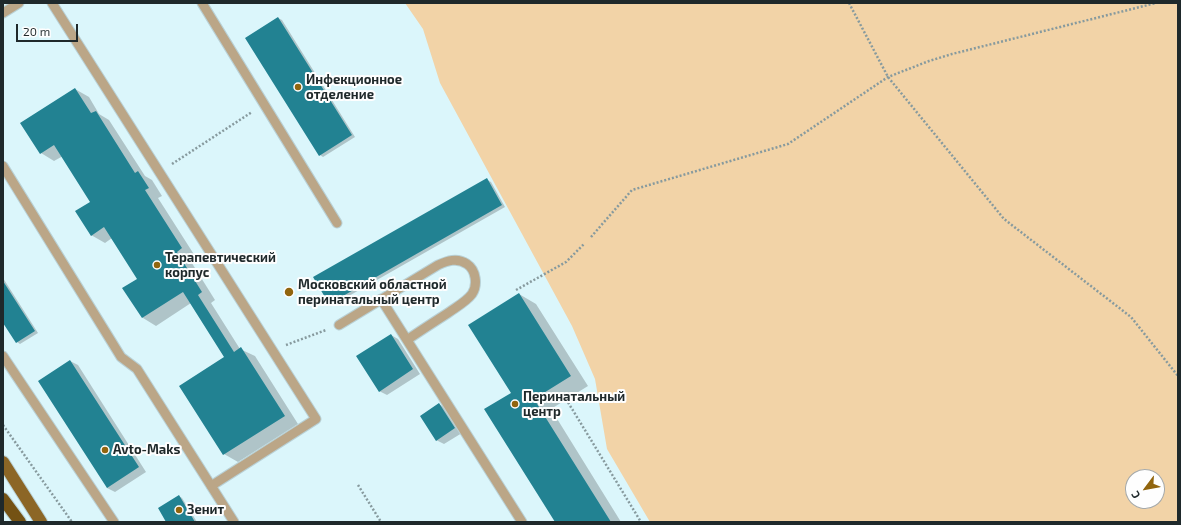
<!DOCTYPE html>
<html>
<head>
<meta charset="utf-8">
<style>
	body { margin:0 }
	#map { position:relative; width:1181px; height:525px; overflow:hidden; background:#dbf6fb; font-family:"Exo 2",sans-serif }
	canvas { display:block }
	.frame { position:absolute; inset:0; border:4px solid #1f292b; pointer-events:none }
	.north { position:absolute; left:1125px; top:469px; width:40px; height:40px; box-sizing:border-box; background:#fefefe; border:1px solid #a5a9aa; border-radius:50%; rotate:238deg; font-size:11px; font-weight:700; line-height:16px; text-align:center; color:#1f292b }
	.north::after { content:''; display:block; margin:auto; width:14px; height:18px; background:#91650e; clip-path:polygon(50% 0,100% 100%,50% 72%,0 100%) }
	.scale { position:absolute; left:16px; top:24px; width:62px; height:18px; box-sizing:border-box; border:2px solid #1f292b; border-top:0; padding-left:5px; font-size:12px; line-height:14px; white-space:nowrap; color:#1f292b; -webkit-text-stroke:3px #fefefe; paint-order:stroke }
</style>
</head>
<body>
<div id="map">
<canvas width="1181" height="525"></canvas>
<div class="frame"></div>
<div class="north">С</div>
<div class="scale">20 m</div>
</div>
<script>
const ctx = document.querySelector('canvas').getContext('2d');
ctx.lineJoin = 'round';
function fill(path, color) { ctx.fillStyle = color; ctx.fill(path, 'evenodd'); }
function stroke(path, color, width, dash) { ctx.strokeStyle = color; ctx.lineWidth = width; ctx.lineCap = dash ? 'butt' : 'round'; ctx.setLineDash(dash || []); ctx.stroke(path); }
function label(font, color, halo, rows, align = 'center') {
  ctx.font = font + ' "Exo 2",sans-serif'; ctx.lineWidth = 4; ctx.setLineDash([]); ctx.textBaseline = 'middle'; ctx.strokeStyle = halo; ctx.fillStyle = color; for (const [text, x, y, turn = 0] of rows) {
    ctx.save(); ctx.translate(x, y); ctx.rotate((+turn || 0) * Math.PI / 180); ctx.textAlign = isNaN(turn) ? turn : align; if (halo) ctx.strokeText(text, 0, 0); ctx.fillText(text, 0, 0); ctx.restore();
  }
}
fill(new Path2D(`
	M 405,3 L 1178,3 L 1178,522 L 650,522 L 607,449 L 595,379 L 572,326 L 440,83 L 423,29 ZM 1133,477 L 1157,477 L 1157,501 L 1133,501 Z`), '#f2d3a7');
fill(new Path2D(`
	M 278,18 L 282,20 L 355,137 L 323,157 L 320,155 Z
	M 75,89 L 89,97 L 99,114 L 109,120 L 145,176 L 152,180 L 162,196 L 158,198 L 195,256 L 190,260 L 215,300 L 211,303 L 240,349 L 255,356 L 298,424 L 238,462 L 224,454 L 226,357 L 191,303 L 156,326 L 143,318 L 139,279 L 112,238 L 105,243 L 91,235 L 92,202 L 63,156 L 54,161 L 41,153 Z
	M 487,180 L 491,182 L 505,207 L 333,305 L 329,303 Z
	M 3,278 L 38,333 L 20,344 L 17,342 L 3,321 Z
	M 519,294 L 536,304 L 588,386 L 551,409 L 621,522 L 556,522 L 512,393 Z
	M 391,335 L 398,339 L 420,374 L 387,395 L 379,391 Z
	M 70,361 L 78,365 L 146,472 L 115,492 L 107,488 Z
	M 439,404 L 447,409 L 462,433 L 444,444 L 436,440 Z
	M 179,496 L 182,498 L 197,522 L 167,522 Z`), '#0003');
fill(new Path2D(`
	M 278,17 L 352,135 L 319,156 L 245,38 Z
	M 75,88 L 91,113 L 96,111 L 135,173 L 138,171 L 149,188 L 145,190 L 182,248 L 177,252 L 202,292 L 198,295 L 234,352 L 241,347 L 285,416 L 223,455 L 179,386 L 224,357 L 183,292 L 142,318 L 122,288 L 137,279 L 104,227 L 91,236 L 75,211 L 90,202 L 54,145 L 40,154 L 20,123 Z
	M 487,178 L 502,205 L 329,304 L 313,277 Z
	M 3,281 L 35,331 L 16,343 L 3,323 Z
	M 519,293 L 571,376 L 534,399 L 611,522 L 555,522 L 484,409 L 511,393 L 468,325 Z
	M 391,334 L 413,369 L 379,392 L 356,356 Z
	M 70,360 L 139,467 L 107,488 L 38,381 Z
	M 439,403 L 455,428 L 436,441 L 420,416 Z
	M 179,495 L 195,522 L 166,522 L 158,508 Z`), '#228292');
const lane = new Path2D(`
	M 52,3 L 316,419 L 211,486
	M 202,3 L 337,223
	M 3,13 L 19,3
	M 3,166 L 121,357 L 137,369 L 234,522
	M 381,299 L 522,522
	M 339,325 L 438,265 C 447,261 457,257 467,264 C 476,270 478,285 472,294 C 466,302 456,307 448,313 C 434,322 420,331 407,340
	M 3,356 L 114,522`);
const primary = new Path2D(`
	M 3,462 L 41,522`);
const highway = new Path2D(`
	M 3,499 L 20,522`);
stroke(lane, '#b9d1d6', 11);
stroke(primary, '#b9d1d6', 14);
stroke(highway, '#b9d1d6', 14);
stroke(new Path2D(`
	M 849,3 L 888,77 L 1004,219 L 1131,317 L 1178,376
	M 172,164 L 252,112
	M 591,237 L 632,190 L 788,144 L 888,77 L 929,61 L 952,54 L 1156,3
	M 516,290 L 566,262 L 584,244
	M 286,345 L 326,330
	M 566,399 L 641,522
	M 3,425 L 72,522
	M 358,485 L 381,522`), '#879a9e', 2.5, [2, 2]);
stroke(lane, '#bba687', 9);
stroke(primary, '#8c6626', 12);
stroke(highway, '#745214', 12);
for (const [x, y, r, color] of [
	[298,87,4,"#91650e"],
	[157,265,4,"#91650e"],
	[289,292,5,"#91650e"],
	[515,404,4,"#91650e"],
	[105,450,4,"#91650e"],
	[179,510,4,"#91650e"]
]) { const dot = new Path2D(); dot.arc(x, y, r, 0, 2 * Math.PI); ctx.fillStyle = color; ctx.fill(dot); stroke(dot, '#fefefe', 1.5); }
label('bold 13px', '#1f292b', '#fefefe', [
	["Инфекционное",306,80],
	["отделение",306,95],
	["Терапевтический",165,258],
	["корпус",165,273],
	["Московский областной",298,285],
	["перинатальный центр",298,300],
	["Перинатальный",523,397],
	["центр",523,412],
	["Avto-Maks",113,450],
	["Зенит",187,510]
], 'left');
</script>
</body>
</html>
